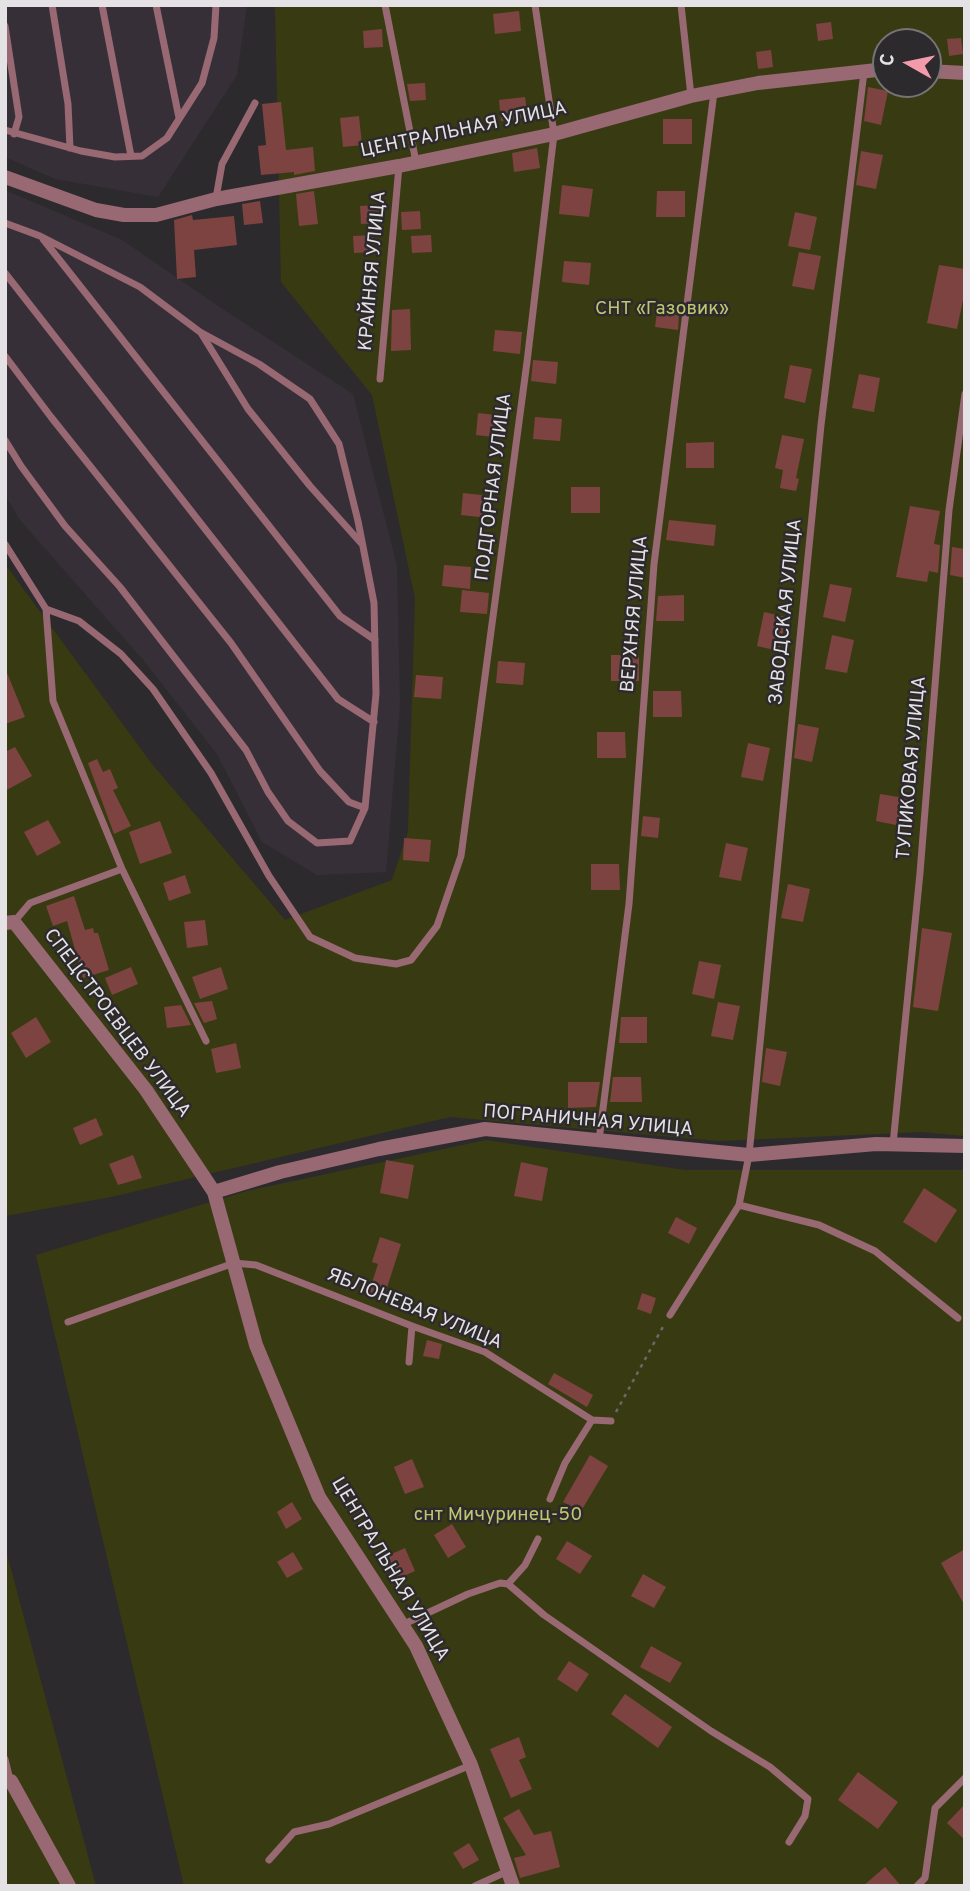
<!DOCTYPE html>
<html>
<head>
<meta charset="utf-8">
<style>
	body { margin:0 }
	#map { position:relative; width:970px; height:1891px; overflow:hidden; background:#2d2a2d; font-family:Overpass,sans-serif }
	canvas { display:block }
	.frame { position:absolute; inset:0; border:7px solid #e4e2e4; pointer-events:none }
	.north { position:absolute; left:872px; top:28px; width:70px; height:70px; box-sizing:border-box; background:#2d2a2d; border:2px solid #767476; border-radius:50%; rotate:279deg; font-size:19px; font-weight:700; line-height:28px; text-align:center; color:#e4e2e4 }
	.north::after { content:''; display:block; margin:auto; width:24px; height:32px; background:#f39aab; clip-path:polygon(50% 0,100% 100%,50% 72%,0 100%) }
</style>
</head>
<body>
<div id="map">
<canvas width="970" height="1891"></canvas>
<div class="frame"></div>
<div class="north">С</div>
</div>
<script>
const ctx = document.querySelector('canvas').getContext('2d');
ctx.lineJoin = 'round';
function fill(path, color) { ctx.fillStyle = color; ctx.fill(path, 'evenodd'); }
function stroke(path, color, width, dash) { ctx.strokeStyle = color; ctx.lineWidth = width; ctx.lineCap = dash ? 'butt' : 'round'; ctx.setLineDash(dash || []); ctx.stroke(path); }
function label(font, color, halo, rows, align = 'center') {
  ctx.font = font + ' Overpass,sans-serif'; ctx.lineWidth = 5; ctx.setLineDash([]); ctx.textBaseline = 'middle'; ctx.strokeStyle = halo; ctx.fillStyle = color; for (const [text, x, y, turn = 0] of rows) {
    ctx.save(); ctx.translate(x, y); ctx.rotate((+turn || 0) * Math.PI / 180); ctx.textAlign = isNaN(turn) ? turn : align; if (halo) ctx.strokeText(text, 0, 0); ctx.fillText(text, 0, 0); ctx.restore();
  }
}
fill(new Path2D(`
	M 5,5 L 247,5 L 237,75 L 158,197 L 55,179 L 5,157 Z
	M 5,190 L 122,240 L 218,306 L 353,394 L 397,566 L 400,705 L 386,872 L 317,875 L 262,842 L 217,754 L 144,661 L 20,520 L 5,495 Z`), '#372f37');
fill(new Path2D(`
	M 275,5 L 965,5 L 965,1136 L 922,1132 L 718,1141 L 450,1117 L 111,1197 L 5,1216 L 5,564 L 152,764 L 285,920 L 392,880 L 408,832 L 415,598 L 372,395 L 281,282 ZM 886,42 L 928,42 L 928,84 L 886,84 Z
	M 486,1140 L 685,1170 L 965,1170 L 965,1886 L 184,1886 L 36,1255 L 247,1191 Z
	M 5,1547 L 96,1886 L 5,1886 Z`), '#383b11');
fill(new Path2D(`
	M 519,11 L 521,31 L 495,34 L 493,14 Z
	M 831,22 L 833,39 L 818,41 L 816,24 Z
	M 382,29 L 383,47 L 364,48 L 363,31 Z
	M 961,38 L 963,54 L 949,56 L 947,39 Z
	M 771,50 L 773,67 L 758,69 L 756,52 Z
	M 425,83 L 426,100 L 410,101 L 407,84 Z
	M 868,87 L 888,91 L 881,125 L 864,121 Z
	M 525,97 L 528,117 L 501,121 L 499,100 Z
	M 281,102 L 286,150 L 313,147 L 315,171 L 294,175 L 294,172 L 261,175 L 258,146 L 266,145 L 262,104 Z
	M 359,116 L 362,145 L 343,147 L 340,118 Z
	M 663,119 L 692,119 L 692,144 L 663,144 Z
	M 537,148 L 540,168 L 514,172 L 512,153 Z
	M 861,151 L 883,155 L 876,189 L 856,185 Z
	M 562,185 L 593,189 L 589,217 L 559,214 Z
	M 314,191 L 318,224 L 299,226 L 296,194 Z
	M 657,191 L 685,191 L 685,217 L 656,217 Z
	M 260,201 L 263,223 L 244,225 L 242,204 Z
	M 379,205 L 380,223 L 361,224 L 360,206 Z
	M 420,211 L 421,229 L 402,230 L 401,212 Z
	M 795,212 L 817,217 L 810,250 L 788,246 Z
	M 192,215 L 193,220 L 234,216 L 237,245 L 194,250 L 196,277 L 177,279 L 174,220 Z
	M 373,235 L 374,252 L 354,253 L 353,236 Z
	M 431,235 L 432,252 L 412,253 L 411,236 Z
	M 799,252 L 821,256 L 814,290 L 792,286 Z
	M 564,261 L 591,263 L 589,285 L 562,282 Z
	M 939,265 L 965,269 L 965,290 L 957,329 L 927,323 Z
	M 410,309 L 411,350 L 391,351 L 392,310 Z
	M 657,312 L 679,315 L 678,330 L 655,327 Z
	M 495,330 L 522,332 L 520,354 L 493,351 Z
	M 533,360 L 558,362 L 556,384 L 531,381 Z
	M 790,365 L 812,369 L 805,403 L 784,398 Z
	M 859,374 L 880,378 L 874,412 L 852,408 Z
	M 478,413 L 505,416 L 503,438 L 476,435 Z
	M 535,417 L 562,419 L 560,441 L 533,439 Z
	M 782,435 L 804,439 L 796,478 L 799,479 L 796,491 L 780,488 L 783,470 L 775,468 Z
	M 714,442 L 714,468 L 686,468 L 686,443 Z
	M 571,487 L 600,487 L 600,513 L 571,513 Z
	M 463,493 L 490,496 L 488,518 L 461,515 Z
	M 910,506 L 940,511 L 934,544 L 940,545 L 938,573 L 929,571 L 927,582 L 896,577 Z
	M 669,520 L 716,525 L 714,546 L 666,540 Z
	M 952,547 L 965,549 L 965,578 L 950,575 Z
	M 444,565 L 471,567 L 470,589 L 442,586 Z
	M 830,584 L 852,588 L 845,622 L 823,617 Z
	M 462,590 L 489,593 L 487,614 L 460,612 Z
	M 684,595 L 684,621 L 656,621 L 658,596 Z
	M 764,612 L 786,617 L 779,651 L 757,646 Z
	M 832,635 L 854,640 L 847,673 L 825,669 Z
	M 611,655 L 639,655 L 639,681 L 611,681 Z
	M 498,661 L 525,663 L 523,685 L 496,683 Z
	M 5,668 L 25,717 L 5,724 Z
	M 416,675 L 443,677 L 441,699 L 414,697 Z
	M 653,691 L 681,691 L 682,717 L 653,717 Z
	M 798,724 L 819,728 L 812,762 L 794,758 Z
	M 597,732 L 625,732 L 626,758 L 597,758 Z
	M 748,743 L 770,748 L 763,781 L 741,777 Z
	M 15,747 L 32,776 L 5,791 L 5,752 Z
	M 97,759 L 103,772 L 110,769 L 118,788 L 113,790 L 131,826 L 114,834 L 88,763 Z
	M 880,794 L 911,799 L 906,827 L 876,821 Z
	M 643,816 L 660,818 L 658,838 L 641,836 Z
	M 48,820 L 61,843 L 37,856 L 24,832 Z
	M 160,821 L 172,853 L 140,864 L 129,832 Z
	M 404,838 L 431,840 L 429,862 L 403,860 Z
	M 726,843 L 748,848 L 741,881 L 719,877 Z
	M 591,864 L 619,864 L 620,890 L 591,890 Z
	M 185,875 L 191,893 L 169,901 L 163,883 Z
	M 788,884 L 810,889 L 803,922 L 781,918 Z
	M 74,896 L 85,930 L 93,928 L 94,933 L 98,933 L 109,970 L 83,978 L 67,921 L 53,926 L 46,906 Z
	M 205,920 L 208,945 L 187,948 L 184,922 Z
	M 922,928 L 952,933 L 938,1011 L 913,1007 Z
	M 699,961 L 721,965 L 714,999 L 692,994 Z
	M 131,967 L 138,984 L 112,995 L 105,978 Z
	M 221,967 L 228,989 L 200,999 L 192,977 Z
	M 212,1001 L 217,1019 L 204,1023 L 194,1003 Z
	M 718,1002 L 740,1006 L 733,1040 L 711,1036 Z
	M 181,1005 L 191,1025 L 167,1028 L 164,1007 Z
	M 36,1017 L 51,1042 L 26,1058 L 11,1033 Z
	M 621,1017 L 647,1017 L 647,1043 L 619,1043 Z
	M 236,1043 L 241,1068 L 216,1073 L 211,1049 Z
	M 766,1048 L 787,1052 L 780,1086 L 762,1082 Z
	M 613,1077 L 641,1077 L 642,1102 L 610,1102 Z
	M 568,1082 L 600,1082 L 596,1107 L 568,1108 Z
	M 96,1118 L 103,1135 L 80,1145 L 73,1128 Z
	M 133,1155 L 142,1178 L 118,1185 L 109,1164 Z
	M 386,1160 L 414,1165 L 408,1199 L 380,1193 Z
	M 521,1162 L 548,1168 L 542,1201 L 514,1196 Z
	M 924,1188 L 957,1210 L 936,1243 L 903,1222 Z
	M 676,1217 L 697,1228 L 689,1244 L 668,1233 Z
	M 380,1237 L 401,1244 L 384,1297 L 369,1292 L 378,1264 L 372,1262 Z
	M 642,1293 L 656,1298 L 651,1314 L 637,1309 Z
	M 427,1340 L 442,1344 L 439,1359 L 423,1356 Z
	M 554,1373 L 593,1395 L 587,1407 L 548,1384 Z
	M 590,1455 L 608,1466 L 581,1511 L 563,1502 Z
	M 412,1459 L 424,1487 L 405,1494 L 394,1467 Z
	M 292,1502 L 302,1519 L 286,1529 L 277,1512 Z
	M 452,1524 L 466,1547 L 448,1558 L 434,1535 Z
	M 567,1541 L 592,1556 L 580,1574 L 556,1559 Z
	M 405,1548 L 415,1571 L 397,1579 L 387,1556 Z
	M 965,1549 L 965,1606 L 941,1563 Z
	M 293,1552 L 303,1569 L 287,1578 L 277,1562 Z
	M 643,1574 L 666,1587 L 654,1608 L 631,1596 Z
	M 651,1646 L 682,1663 L 670,1683 L 640,1667 Z
	M 569,1661 L 589,1674 L 577,1692 L 557,1679 Z
	M 625,1694 L 672,1727 L 658,1748 L 611,1714 Z
	M 519,1737 L 526,1757 L 519,1760 L 532,1789 L 511,1798 L 490,1749 Z
	M 858,1772 L 898,1802 L 878,1829 L 838,1800 Z
	M 965,1804 L 965,1840 L 947,1823 Z
	M 519,1809 L 534,1835 L 551,1831 L 560,1867 L 520,1878 L 514,1858 L 526,1855 L 503,1818 Z
	M 469,1843 L 479,1860 L 463,1869 L 453,1853 Z
	M 885,1867 L 901,1886 L 863,1886 Z`), '#7d4340');
stroke(new Path2D(`
	M 616,1412 L 665,1323`), '#6b686b', 2.5, [3.5, 5]);
stroke(new Path2D(`
	M 52,5 L 68,104 L 70,148
	M 102,5 L 131,156
	M 156,5 L 179,118
	M 385,5 L 416,162
	M 681,5 L 691,96
	M 5,26 L 19,117 L 14,134
	M 5,130 L 81,151 L 115,157 L 142,156 L 167,138 L 202,83 L 214,38 L 216,5
	M 216,198 L 222,164 L 255,103
	M 5,223 L 40,236 L 140,287 L 200,332 L 259,364 L 310,399 L 339,444 L 358,521 L 374,603 L 376,694 L 365,808 L 350,841 L 317,843 L 288,821 L 268,792 L 246,750 L 120,587 L 65,526 L 21,466 L 5,440
	M 43,239 L 340,616 L 375,640
	M 5,273 L 338,699 L 374,722
	M 201,333 L 248,409 L 310,486 L 361,543
	M 5,356 L 51,417 L 231,643 L 320,771 L 349,802 L 365,808
	M 380,379 L 399,166
	M 5,544 L 46,609 L 53,701 L 122,869 L 30,903 L 14,922
	M 46,609 L 79,621 L 121,654 L 153,689 L 211,773 L 269,876 L 310,937 L 355,958 L 396,964 L 411,960 L 437,926 L 461,856 L 527,362 L 554,134 L 535,5
	M 122,869 L 206,1041
	M 599,1140 L 629,904 L 654,564 L 714,92
	M 893,1144 L 920,873 L 949,510 L 965,394
	M 739,1205 L 819,1225 L 875,1251 L 958,1318
	M 670,1315 L 739,1205 L 749,1155 L 821,425 L 864,72
	M 68,1322 L 234,1263 L 256,1265 L 412,1326 L 485,1352 L 592,1420 L 611,1421
	M 409,1362 L 412,1326
	M 550,1499 L 565,1463 L 592,1420
	M 508,1584 L 525,1565 L 538,1539
	M 402,1625 L 468,1594 L 500,1583 L 508,1584 L 544,1615 L 711,1731 L 770,1767 L 808,1799 L 805,1816 L 789,1842
	M 5,1759 L 10,1780
	M 269,1860 L 294,1832 L 329,1824 L 471,1765
	M 475,1886 L 508,1871
	M 917,1886 L 925,1878 L 935,1808 L 965,1778`), '#986873', 7);
stroke(new Path2D(`
	M 928,71 L 965,73
	M 5,177 L 96,210 L 124,215 L 156,215 L 216,199 L 399,166 L 554,134 L 691,96 L 758,83 L 886,69
	M 5,923 L 14,922 L 146,1090 L 214,1192 L 256,1345 L 319,1497 L 416,1646 L 471,1765 L 513,1886
	M 214,1192 L 280,1172 L 379,1149 L 485,1129 L 749,1155 L 876,1144 L 965,1146
	M 5,1780 L 11,1781 L 69,1886`), '#986873', 14);
label('19px', '#e4e2e4', '#2d2a2d', [
	["ЦЕНТРАЛЬНАЯ УЛИЦА",464,131,-12],
	["КРАЙНЯЯ УЛИЦА",374,271,-85],
	["ПОДГОРНАЯ УЛИЦА",495,487,-83],
	["ЗАВОДСКАЯ УЛИЦА",787,612,-84],
	["ВЕРХНЯЯ УЛИЦА",636,614,-85],
	["ТУПИКОВАЯ УЛИЦА",913,768,-85],
	["СПЕЦСТРОЕВЦЕВ УЛИЦА",116,1024,53],
	["ПОГРАНИЧНАЯ УЛИЦА",588,1122,5],
	["ЯБЛОНЕВАЯ УЛИЦА",414,1310,22],
	["ЦЕНТРАЛЬНАЯ УЛИЦА",389,1570,59]
]);
label('19px', '#bec770', '#2d2a2d', [
	["СНТ «Газовик»",662,310],
	["снт Мичуринец-50",498,1516]
]);
</script>
</body>
</html>
